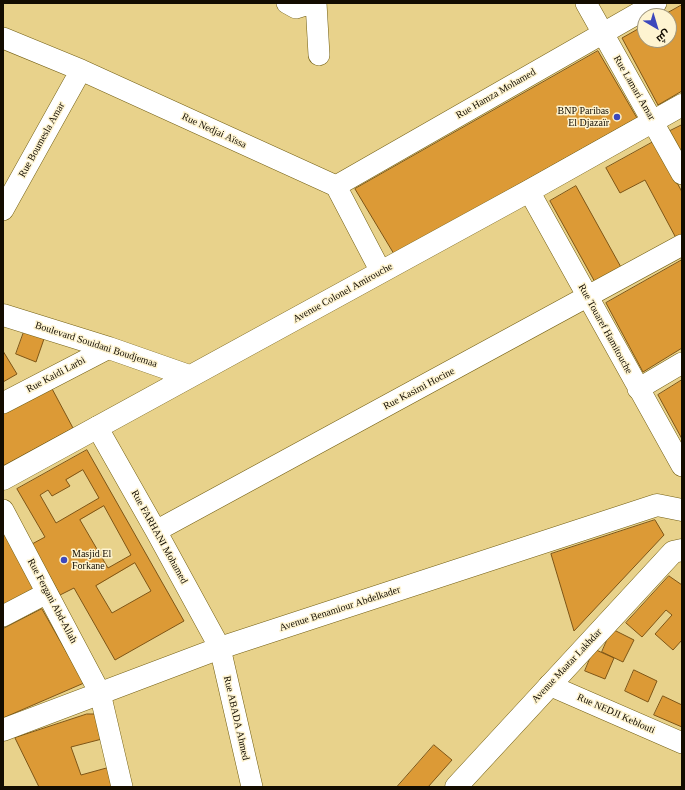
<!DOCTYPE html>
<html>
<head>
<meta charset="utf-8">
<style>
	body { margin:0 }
	#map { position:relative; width:685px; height:790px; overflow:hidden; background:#e8d28b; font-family:Georgia,Cairo,serif }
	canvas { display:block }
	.frame { position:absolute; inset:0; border:4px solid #130c00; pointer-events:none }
	.north { position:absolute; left:637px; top:8px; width:40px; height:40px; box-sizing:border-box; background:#fef4d1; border:1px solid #a0977d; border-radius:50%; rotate:142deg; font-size:11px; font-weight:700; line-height:16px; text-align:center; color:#130c00 }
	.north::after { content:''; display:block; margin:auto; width:14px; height:18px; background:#3d48bc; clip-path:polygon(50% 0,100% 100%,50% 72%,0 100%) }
</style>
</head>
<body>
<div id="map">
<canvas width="685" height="790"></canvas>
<div class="frame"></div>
<div class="north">ش</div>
</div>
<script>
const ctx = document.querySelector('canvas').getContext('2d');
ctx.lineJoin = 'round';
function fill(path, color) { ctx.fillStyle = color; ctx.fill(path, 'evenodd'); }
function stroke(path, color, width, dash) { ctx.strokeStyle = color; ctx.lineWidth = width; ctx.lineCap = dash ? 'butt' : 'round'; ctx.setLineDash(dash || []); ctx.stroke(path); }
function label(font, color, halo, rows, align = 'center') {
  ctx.font = font + ' Georgia,serif'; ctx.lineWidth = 3; ctx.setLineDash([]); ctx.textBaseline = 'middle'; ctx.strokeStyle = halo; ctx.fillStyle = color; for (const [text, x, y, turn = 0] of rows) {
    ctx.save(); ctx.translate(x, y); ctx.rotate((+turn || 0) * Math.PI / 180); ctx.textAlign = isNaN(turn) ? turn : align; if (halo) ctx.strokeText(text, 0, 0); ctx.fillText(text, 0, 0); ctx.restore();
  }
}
const building = new Path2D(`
	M 682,5 L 682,91 L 658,105 L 622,38 L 645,25 L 645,40 L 669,40 L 669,16 L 662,16 Z
	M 598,51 L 637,118 L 394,254 L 355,189 Z
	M 682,125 L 682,160 L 668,132 Z
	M 655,141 L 682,192 L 682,234 L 676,238 L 645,180 L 620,193 L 606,168 Z
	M 576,186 L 622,269 L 596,284 L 550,201 Z
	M 682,260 L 682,348 L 643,372 L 606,303 Z
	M 25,329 L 45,336 L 36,362 L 16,354 Z
	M 3,351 L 17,374 L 3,382 Z
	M 682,380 L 682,439 L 658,395 Z
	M 50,385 L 73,428 L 3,466 L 3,411 Z
	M 87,450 L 184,621 L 115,660 L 74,588 L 60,595 L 32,544 L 45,537 L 17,489 ZM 83,470 L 99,498 L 56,523 L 40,495 L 48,490 L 52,496 L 70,486 L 66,480 ZM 104,506 L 131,555 L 108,568 L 80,520 ZM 135,563 L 151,591 L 112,613 L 96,586 Z
	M 655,520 L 664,535 L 574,631 L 551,554 Z
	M 3,530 L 34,589 L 3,606 Z
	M 669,576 L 682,585 L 682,640 L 673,650 L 655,634 L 672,615 L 666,610 L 642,637 L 626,623 Z
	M 42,609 L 84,683 L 3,718 L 3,629 Z
	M 612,629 L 634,640 L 623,662 L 602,652 Z
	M 594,649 L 614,658 L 605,679 L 585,671 Z
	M 634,670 L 657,681 L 648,702 L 625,691 Z
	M 663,696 L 682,705 L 682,727 L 654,715 Z
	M 87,714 L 97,714 L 102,739 L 71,747 L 81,775 L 110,767 L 115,787 L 39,787 L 15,738 Z
	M 434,745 L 452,760 L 428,787 L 397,787 Z`);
fill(building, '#dc9a36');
stroke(building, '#7e5516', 1);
const minor = new Path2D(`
	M 287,3 L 296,8 L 312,3
	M 316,3 L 319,55
	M 586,3 L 682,174
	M 3,38 L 81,70 L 336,186 L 381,272
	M 336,186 L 656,3
	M 529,191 L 682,466
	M 3,210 L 81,70
	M 638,389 L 682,363
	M 3,403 L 109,348
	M 97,427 L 156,531 L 220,648 L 252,787
	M 3,510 L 100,693 L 122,787
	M 156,531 L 682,245
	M 3,616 L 47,593
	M 549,685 L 682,743`);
const major = new Path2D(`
	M 3,315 L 109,348 L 189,376
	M 3,479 L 529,191 L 682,105
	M 3,730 L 220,648 L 657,505 L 682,510
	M 456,787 L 673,552 L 682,550`);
stroke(minor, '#735f13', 22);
stroke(major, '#735f13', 23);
stroke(minor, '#fff', 21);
stroke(major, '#fff', 22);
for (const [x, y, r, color] of [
	[617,117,4,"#3d48bc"],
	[64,560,4,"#3d48bc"]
]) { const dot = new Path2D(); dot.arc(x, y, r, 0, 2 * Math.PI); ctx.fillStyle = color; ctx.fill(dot); stroke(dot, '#fef4d1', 1.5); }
label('10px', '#130c00', '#fef4d1', [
	["Rue Lamari Amar",634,88,60],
	["Rue Hamza Mohamed",496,94,-30],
	["Rue Nedjai Aïssa",214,131,25],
	["Rue Boumesla Amar",42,140,-61],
	["Avenue Colonel Amirouche",343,293,-29],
	["Rue Touaref Hamitouche",605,329,61],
	["Boulevard Souidani Boudjemaa",96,345,18],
	["Rue Kaidi Larbi",56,375,-28],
	["Rue Kasimi Hocine",419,389,-28],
	["Rue FARHANI Mohamed",159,537,61],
	["Rue Fergani Abd-Allah",52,601,62],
	["Avenue Benamiour Abdelkader",340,609,-18],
	["Avenue Maatar Lakhdar",567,666,-47],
	["Rue NEDJI Keblouti",616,714,24],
	["Rue ABADA Ahmed",236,718,77]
]);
label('10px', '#130c00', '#fef4d1', [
	["BNP Paribas",609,111],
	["El Djazaïr",609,123],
	["Masjid El",72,554,"left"],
	["Forkane",72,566,"left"]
], 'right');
</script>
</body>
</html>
